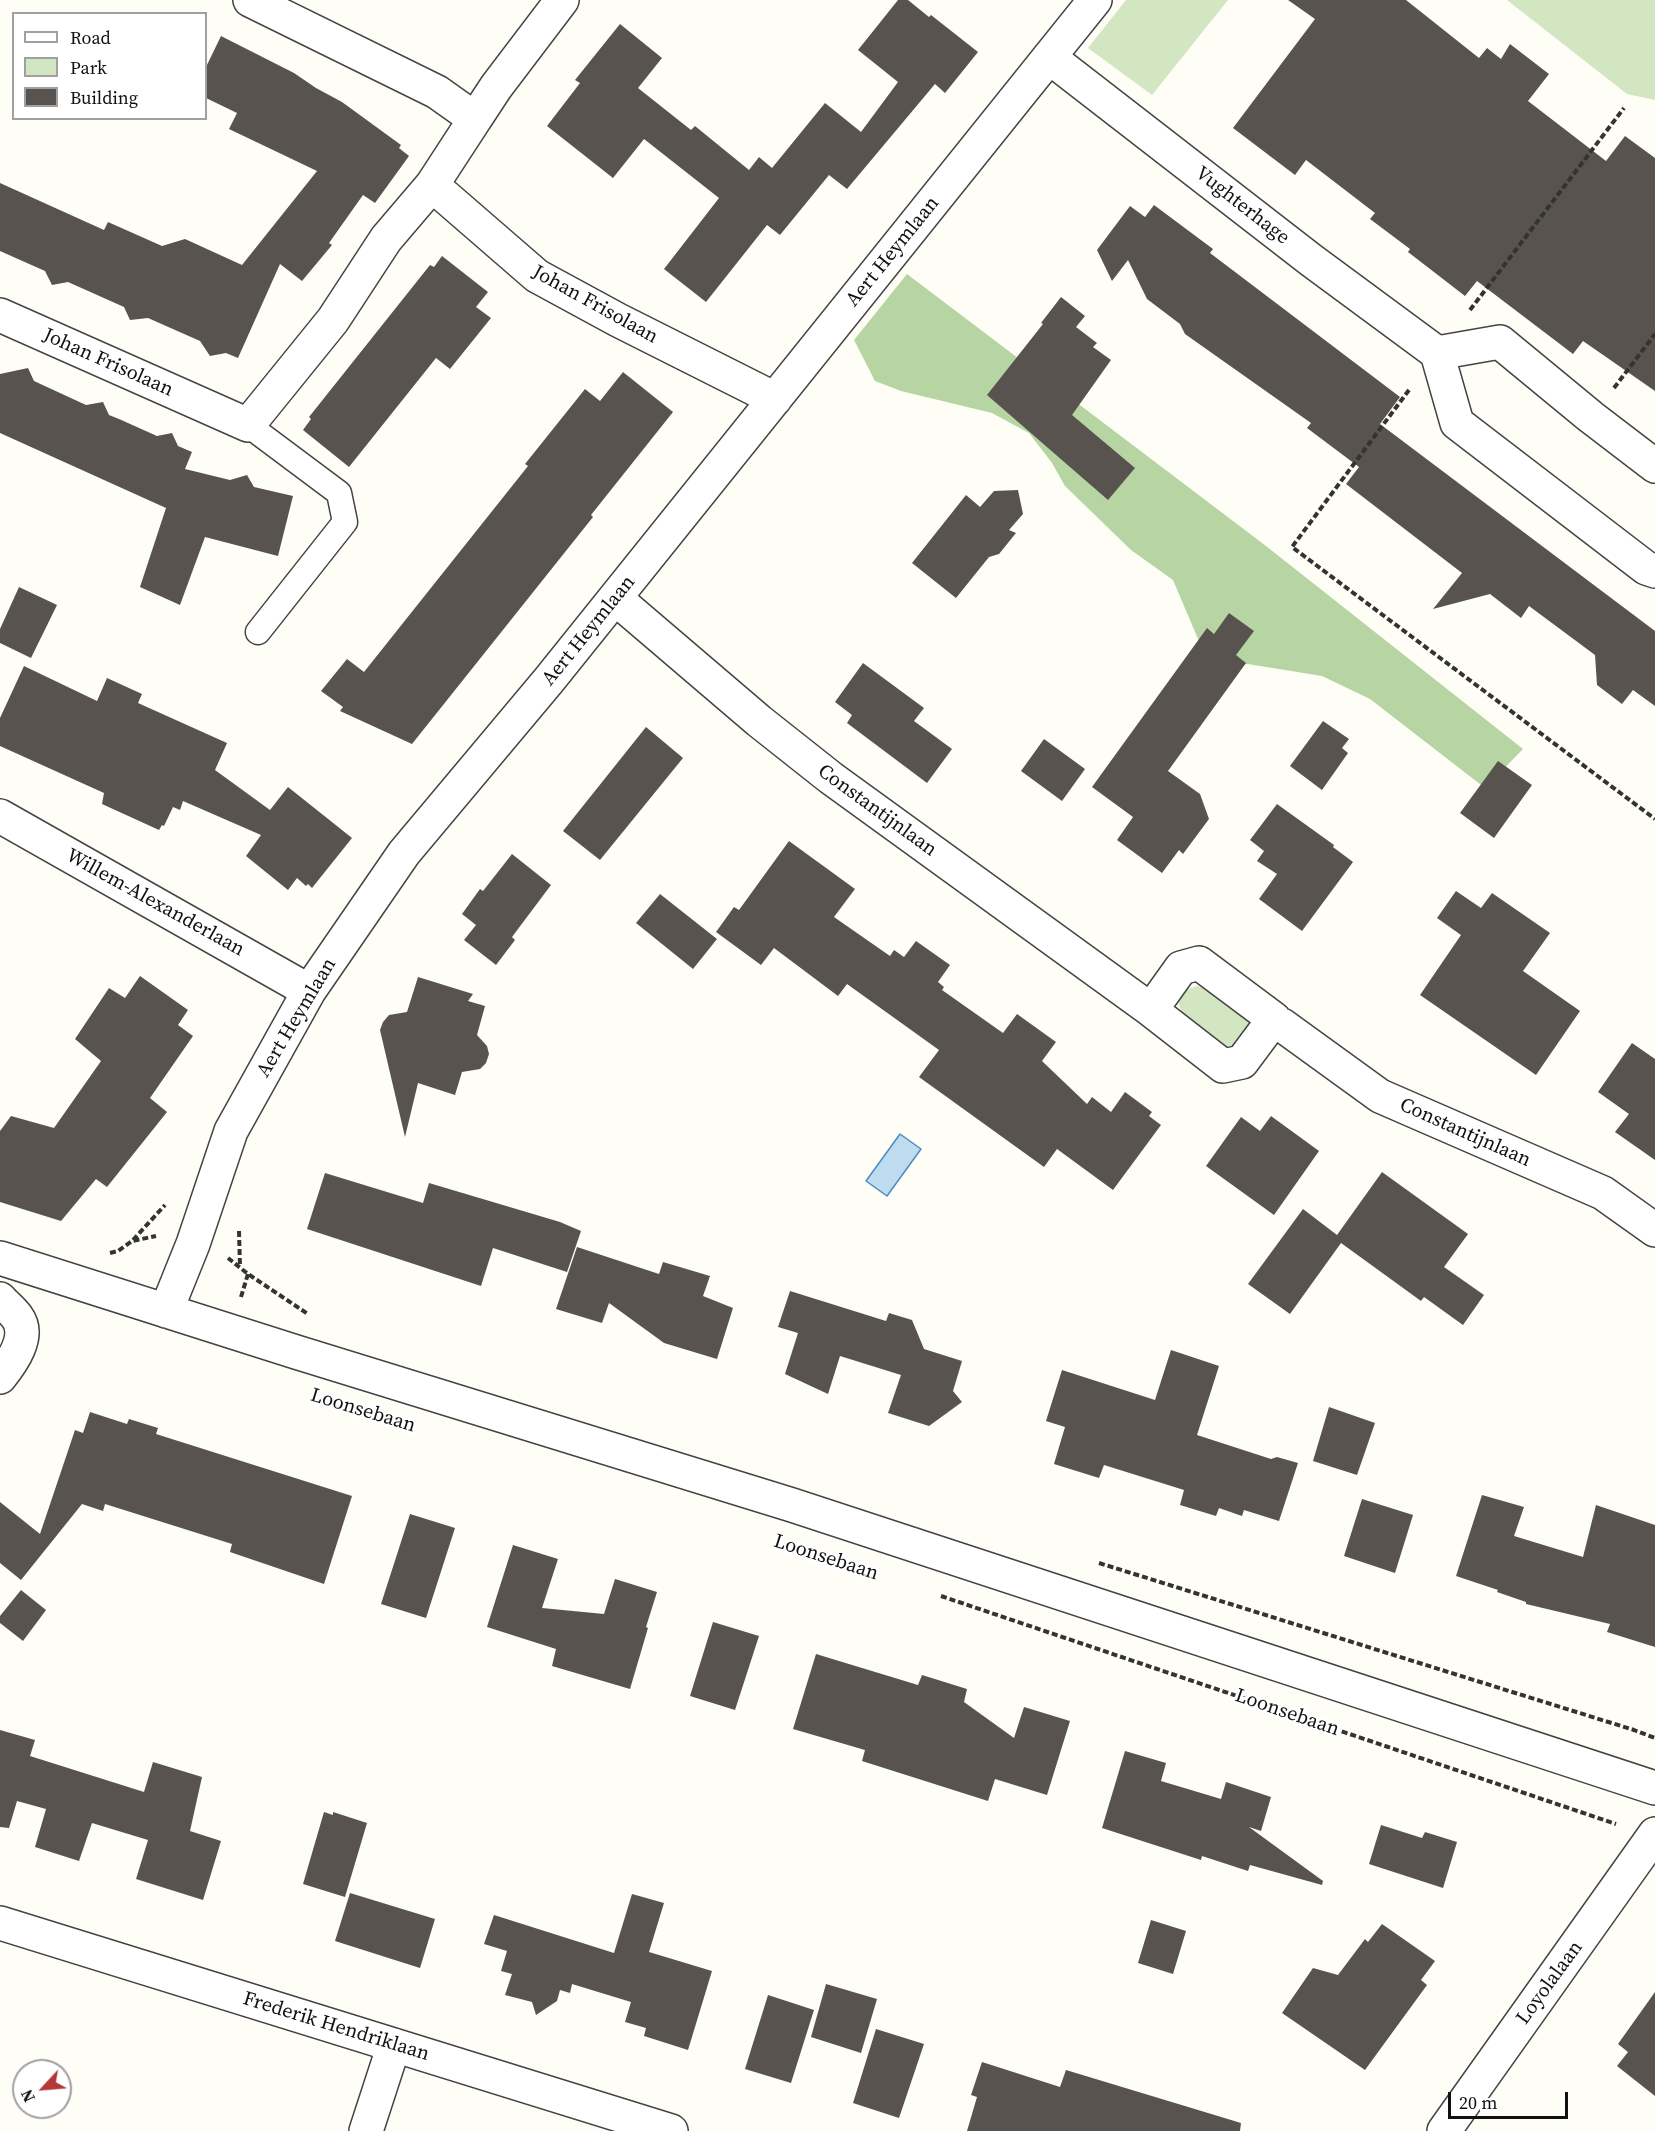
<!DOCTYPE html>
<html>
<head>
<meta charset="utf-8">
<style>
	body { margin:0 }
	#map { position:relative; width:1655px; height:2131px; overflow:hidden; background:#fefdf6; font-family:"Source Serif 4",serif }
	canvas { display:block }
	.legend { position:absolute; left:12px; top:12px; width:195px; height:108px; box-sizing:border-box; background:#fff; border:2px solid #a0a0a0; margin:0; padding:8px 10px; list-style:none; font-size:18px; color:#111 }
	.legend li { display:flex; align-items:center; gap:12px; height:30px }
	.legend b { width:30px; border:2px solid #a0a0a0 }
	.north { position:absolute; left:12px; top:2059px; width:60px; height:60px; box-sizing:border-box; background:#fff; border:2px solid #a0a0a0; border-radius:50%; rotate:244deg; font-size:16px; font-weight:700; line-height:24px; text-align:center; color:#111 }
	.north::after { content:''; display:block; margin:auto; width:21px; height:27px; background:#b33837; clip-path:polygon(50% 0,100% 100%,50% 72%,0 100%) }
	.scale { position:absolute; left:1448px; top:2092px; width:120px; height:27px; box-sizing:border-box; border:3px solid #111; border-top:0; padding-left:8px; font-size:18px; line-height:21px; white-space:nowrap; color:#111; -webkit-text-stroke:4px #fff; paint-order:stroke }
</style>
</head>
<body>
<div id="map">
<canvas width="1655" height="2131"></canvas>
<ul class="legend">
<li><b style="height:8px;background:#fff"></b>Road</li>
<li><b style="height:16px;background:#d2e6c2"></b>Park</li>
<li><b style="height:16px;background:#58534e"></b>Building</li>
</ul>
<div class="north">N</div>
<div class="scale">20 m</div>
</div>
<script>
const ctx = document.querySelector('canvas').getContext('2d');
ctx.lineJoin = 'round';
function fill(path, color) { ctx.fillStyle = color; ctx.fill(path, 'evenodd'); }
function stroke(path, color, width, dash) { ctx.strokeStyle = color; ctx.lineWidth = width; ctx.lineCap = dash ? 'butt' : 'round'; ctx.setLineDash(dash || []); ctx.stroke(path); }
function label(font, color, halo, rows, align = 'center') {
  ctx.font = font + ' "Source Serif 4",serif'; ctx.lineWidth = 6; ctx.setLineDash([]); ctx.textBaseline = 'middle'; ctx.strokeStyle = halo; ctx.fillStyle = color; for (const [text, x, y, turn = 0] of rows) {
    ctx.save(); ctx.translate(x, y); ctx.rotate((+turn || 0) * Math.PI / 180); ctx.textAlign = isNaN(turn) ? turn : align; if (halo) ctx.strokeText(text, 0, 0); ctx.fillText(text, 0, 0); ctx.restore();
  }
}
fill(new Path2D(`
	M 1126,0 L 1228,0 L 1152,95 L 1088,48 Z
	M 1507,0 L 1655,0 L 1655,100 L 1627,94 Z
	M 1197,986 L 1204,988 L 1248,1021 L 1253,1030 L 1237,1052 C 1218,1045 1145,1000 1197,986 Z`), '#d2e6c2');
fill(new Path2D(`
	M 907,274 L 1266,546 L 1523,749 L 1485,788 L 1370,699 L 1322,676 L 1248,664 L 1218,666 L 1201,646 L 1173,580 L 1131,550 L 1065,486 L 1052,463 L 1029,433 L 992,413 L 901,391 L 875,381 L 854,340 Z`), '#b6d5a3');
const water = new Path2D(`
	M 900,1134 L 921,1149 L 887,1196 L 866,1181 Z`);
fill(water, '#bfdbf0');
stroke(water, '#4e8bc0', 1.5);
fill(new Path2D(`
	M 898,0 L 908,0 L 929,17 L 931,15 L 978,52 L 945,93 L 935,84 L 847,189 L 829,175 L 780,235 L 767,225 L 706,302 L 664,269 L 719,198 L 644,139 L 613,178 L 547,126 L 580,83 L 575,80 L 620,24 L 662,58 L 638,88 L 691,130 L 695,126 L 749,170 L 759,157 L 772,168 L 825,103 L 861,132 L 898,82 L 858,50 Z
	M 1288,0 L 1406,0 L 1479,58 L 1487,48 L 1501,59 L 1510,44 L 1549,74 L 1528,101 L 1606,161 L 1625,136 L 1655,158 L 1655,391 L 1583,341 L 1573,354 L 1477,281 L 1465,296 L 1408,252 L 1410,249 L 1370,219 L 1375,213 L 1306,160 L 1295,175 L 1233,128 L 1315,19 Z
	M 221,36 L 294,73 L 316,88 L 342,102 L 401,145 L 399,148 L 409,156 L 375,203 L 363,195 L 329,243 L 332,245 L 302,281 L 280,264 L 238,358 L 226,353 L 210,356 L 200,341 L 148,318 L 130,320 L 124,307 L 68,282 L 52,285 L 45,271 L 0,251 L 0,183 L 104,230 L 108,222 L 162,246 L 185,239 L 242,265 L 317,171 L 229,129 L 237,113 L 206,98 L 206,67 Z
	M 1154,205 L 1213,249 L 1210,253 L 1400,397 L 1380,424 L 1655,631 L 1655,706 L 1633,690 L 1622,704 L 1597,685 L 1595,655 L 1529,606 L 1521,618 L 1490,594 L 1433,609 L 1462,573 L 1346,484 L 1359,467 L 1307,428 L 1311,423 L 1185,334 L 1180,324 L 1147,299 L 1128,260 L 1112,281 L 1097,250 L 1130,206 L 1145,217 Z
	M 442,256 L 488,292 L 476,307 L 491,318 L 450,369 L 436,358 L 349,467 L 303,430 L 311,419 L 309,417 L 430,265 L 434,267 Z
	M 1061,297 L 1085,316 L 1076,327 L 1097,343 L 1093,347 L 1111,360 L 1072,415 L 1135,468 L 1108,500 L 987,395 L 1043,324 L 1041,323 Z
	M 28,368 L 34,381 L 86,405 L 103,402 L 109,415 L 119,419 L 157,436 L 172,433 L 178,446 L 192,452 L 185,469 L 230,480 L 247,475 L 254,487 L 293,496 L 278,556 L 205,537 L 180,605 L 140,587 L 166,508 L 0,433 L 0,374 Z
	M 623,372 L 673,412 L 591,515 L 593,517 L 412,744 L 340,711 L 343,707 L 321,691 L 347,659 L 364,672 L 528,466 L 525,464 L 585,389 L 600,401 Z
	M 1018,490 L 1023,514 L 1009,530 L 1016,533 L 999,554 L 989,557 L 956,598 L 912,563 L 966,495 L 980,507 L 994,491 Z
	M 19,587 L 57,605 L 31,658 L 0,643 L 0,629 Z
	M 1229,613 L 1254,631 L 1236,655 L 1246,663 L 1168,771 L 1200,794 L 1209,819 L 1183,854 L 1179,850 L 1162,873 L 1117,840 L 1133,817 L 1092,787 L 1207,628 L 1214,634 Z
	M 863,663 L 924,708 L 914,721 L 952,749 L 927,783 L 847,723 L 852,715 L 835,702 Z
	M 24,666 L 97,701 L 107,678 L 142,694 L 138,703 L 227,743 L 215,770 L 270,810 L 288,787 L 352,838 L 312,888 L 308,884 L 306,886 L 297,878 L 288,890 L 246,856 L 261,835 L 183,801 L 180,810 L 173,807 L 164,826 L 162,825 L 159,830 L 102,804 L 104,793 L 0,746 L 0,718 Z
	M 1323,721 L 1349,739 L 1342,748 L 1348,753 L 1322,790 L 1290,766 Z
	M 646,727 L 683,758 L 600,860 L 563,831 Z
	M 1044,739 L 1085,769 L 1062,801 L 1021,771 Z
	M 1498,761 L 1532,785 L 1494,838 L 1460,813 Z
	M 1277,804 L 1334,845 L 1333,847 L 1353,862 L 1302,931 L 1259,899 L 1277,874 L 1257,861 L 1264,851 L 1250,840 Z
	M 789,841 L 855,889 L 834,917 L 890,956 L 894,950 L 904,957 L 916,941 L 950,965 L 938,982 L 944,987 L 942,990 L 1003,1033 L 1017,1014 L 1056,1042 L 1042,1061 L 1087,1104 L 1092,1097 L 1111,1112 L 1125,1092 L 1152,1112 L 1149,1116 L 1161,1125 L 1113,1190 L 1057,1149 L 1044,1167 L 919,1077 L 939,1050 L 847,984 L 838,996 L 774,948 L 761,965 L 716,932 L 734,907 L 739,910 Z
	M 512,854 L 551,885 L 512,937 L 515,940 L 496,965 L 464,940 L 476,925 L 462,914 L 480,889 L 483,891 Z
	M 1456,891 L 1481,908 L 1492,893 L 1550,933 L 1523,971 L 1580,1011 L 1536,1075 L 1420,995 L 1461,935 L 1437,918 Z
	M 660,894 L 717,939 L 693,969 L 636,923 Z
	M 140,976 L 188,1010 L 178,1025 L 193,1036 L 150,1098 L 167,1112 L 107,1187 L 96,1179 L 61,1221 L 0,1202 L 0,1131 L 11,1116 L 54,1128 L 101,1061 L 75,1039 L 109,988 L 125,998 Z
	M 418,977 L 473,994 L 468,1001 L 485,1006 L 477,1035 L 487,1046 L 489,1054 L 486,1063 L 480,1069 L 462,1072 L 455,1095 L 418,1083 L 405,1137 L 380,1030 L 383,1022 L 389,1015 L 407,1012 Z
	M 1632,1043 L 1655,1059 L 1655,1160 L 1615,1132 L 1629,1114 L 1598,1092 Z
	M 1271,1116 L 1319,1151 L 1274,1215 L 1206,1166 L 1241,1117 L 1260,1131 Z
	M 1382,1172 L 1468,1234 L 1444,1267 L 1484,1295 L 1463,1325 L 1424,1297 L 1421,1301 L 1341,1243 L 1290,1314 L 1248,1284 L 1303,1209 L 1337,1235 Z
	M 325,1173 L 423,1203 L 429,1183 L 560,1222 L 581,1231 L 567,1272 L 493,1248 L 481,1286 L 307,1229 Z
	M 577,1247 L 659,1274 L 663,1262 L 710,1276 L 703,1296 L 733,1308 L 717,1359 L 664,1343 L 609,1303 L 602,1323 L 556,1309 Z
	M 790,1291 L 886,1321 L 889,1313 L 912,1320 L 924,1349 L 962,1361 L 953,1391 L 962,1402 L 929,1426 L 888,1413 L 901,1375 L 840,1356 L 828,1394 L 785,1374 L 798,1333 L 778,1327 Z
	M 1171,1350 L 1219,1366 L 1197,1435 L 1271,1459 L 1277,1457 L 1298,1463 L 1279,1521 L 1244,1510 L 1242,1516 L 1219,1508 L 1216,1516 L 1180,1505 L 1184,1490 L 1104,1465 L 1099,1478 L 1054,1464 L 1065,1427 L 1046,1421 L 1062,1370 L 1155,1400 Z
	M 1329,1407 L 1375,1423 L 1357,1475 L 1313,1461 Z
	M 90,1412 L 127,1424 L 129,1419 L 158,1428 L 156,1434 L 352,1496 L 324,1584 L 230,1552 L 232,1544 L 105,1504 L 103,1511 L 82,1504 L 21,1580 L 0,1563 L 0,1502 L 40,1534 L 75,1430 L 83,1433 Z
	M 1482,1495 L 1524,1507 L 1514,1536 L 1583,1557 L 1596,1505 L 1655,1525 L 1655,1647 L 1607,1632 L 1610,1624 L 1526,1604 L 1526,1602 L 1497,1592 L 1498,1590 L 1456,1576 Z
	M 1362,1499 L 1413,1515 L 1395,1573 L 1344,1556 Z
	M 410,1514 L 455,1528 L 426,1618 L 381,1604 Z
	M 513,1545 L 558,1559 L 542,1608 L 604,1614 L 615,1579 L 657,1592 L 646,1627 L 648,1628 L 630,1689 L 552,1666 L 556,1649 L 487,1627 Z
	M 21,1590 L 46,1610 L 23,1641 L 0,1623 L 0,1616 Z
	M 713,1622 L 759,1636 L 735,1710 L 690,1696 Z
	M 816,1654 L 918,1685 L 922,1675 L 967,1689 L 964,1702 L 1014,1738 L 1024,1707 L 1070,1721 L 1047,1795 L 995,1779 L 988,1801 L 862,1761 L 865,1750 L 793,1729 Z
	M 0,1730 L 35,1740 L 30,1756 L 144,1792 L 153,1762 L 202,1777 L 190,1831 L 221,1841 L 203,1900 L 136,1879 L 148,1840 L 92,1823 L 79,1861 L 35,1847 L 46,1809 L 17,1801 L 9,1828 L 0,1827 Z
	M 1125,1751 L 1166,1763 L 1161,1781 L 1221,1799 L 1226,1782 L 1271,1797 L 1261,1831 L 1249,1827 L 1323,1881 L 1322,1885 L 1250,1865 L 1248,1871 L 1202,1856 L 1201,1860 L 1102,1828 Z
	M 324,1812 L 333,1815 L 333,1812 L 367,1823 L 345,1897 L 303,1884 Z
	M 1381,1825 L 1422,1838 L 1425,1832 L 1457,1842 L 1443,1888 L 1369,1864 Z
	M 350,1893 L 435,1919 L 420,1968 L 335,1941 Z
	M 632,1894 L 664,1903 L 649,1952 L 712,1971 L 688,2050 L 644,2036 L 646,2028 L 625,2022 L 631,2002 L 572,1984 L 570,1993 L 560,1990 L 557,2001 L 536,2015 L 532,2002 L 505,1995 L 512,1974 L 501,1971 L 507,1951 L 484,1944 L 494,1915 L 614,1953 Z
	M 1151,1920 L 1186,1931 L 1173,1974 L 1138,1963 Z
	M 1382,1924 L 1435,1961 L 1421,1980 L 1427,1985 L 1365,2070 L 1282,2013 L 1313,1968 L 1338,1975 L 1365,1939 L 1368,1942 Z
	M 826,1984 L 877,1999 L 861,2053 L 811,2037 Z
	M 1655,1992 L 1655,2096 L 1617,2066 L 1628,2052 L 1618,2044 Z
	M 768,1995 L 814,2010 L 791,2083 L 745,2069 Z
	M 876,2029 L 924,2044 L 899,2118 L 853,2103 Z
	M 982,2062 L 1060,2087 L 1066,2070 L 1241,2123 L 1240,2131 L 967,2131 L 977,2097 L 971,2095 Z`), '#58534e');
const service = new Path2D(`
	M 248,425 L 339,493 L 345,522 L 258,632`);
const minor = new Path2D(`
	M 1049,57 L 1311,260 L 1437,353 L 1500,342 L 1591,417 L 1655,466
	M 475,119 L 496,87 L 562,0
	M 432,185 L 537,276 L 618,320 L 775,399
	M 0,315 L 248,425 L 333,320 L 386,239 L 432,185 L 475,119 L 437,92 L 250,0
	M 1437,353 L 1457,423 L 1646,568 L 1655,571
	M 615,598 L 759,721 L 831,778 L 1151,1010 L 1181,968 L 1199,963 L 1274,1019 L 1242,1062 L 1223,1066 L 1151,1010
	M 0,816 L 309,991
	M 1282,1025 L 1380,1096 L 1603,1193 L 1655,1230
	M 0,1258 L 296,1352 L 792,1505 L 1655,1788
	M 0,1299 C 5,1305 12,1310 17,1317 C 31,1336 12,1362 0,1377
	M 166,1311 L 193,1244 L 231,1131 L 309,991 L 404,853 L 549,680 L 1095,0
	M 0,1923 L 671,2131
	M 366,2131 L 394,2045
	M 1444,2131 L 1655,1834`);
stroke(service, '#444', 27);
stroke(minor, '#444', 36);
stroke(new Path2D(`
	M 1470,310 L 1624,108
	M 1614,388 L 1655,334
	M 1409,390 L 1292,547 L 1655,819
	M 239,1231 L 240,1267
	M 133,1240 L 165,1205
	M 110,1253 L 118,1251 L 132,1241 L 156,1236
	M 228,1258 L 248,1274 L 308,1314
	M 241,1297 L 248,1274
	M 1099,1563 L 1634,1730 L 1655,1738
	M 941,1596 L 1616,1824`), '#333', 4, [6, 3]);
stroke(service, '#fff', 24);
stroke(minor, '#fff', 33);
label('20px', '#111', '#fff', [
	["Vughterhage",1242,206,38],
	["Aert Heymlaan",893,252,-51],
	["Johan Frisolaan",595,305,29],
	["Johan Frisolaan",108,363,24],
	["Aert Heymlaan",589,631,-51],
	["Constantijnlaan",877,811,36],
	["Willem-Alexanderlaan",155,903,29],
	["Aert Heymlaan",297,1018,-59],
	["Constantijnlaan",1465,1133,24],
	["Loonsebaan",363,1411,17],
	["Loonsebaan",826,1558,18],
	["Loonsebaan",1287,1713,19],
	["Loyolalaan",1550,1983,-54],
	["Frederik Hendriklaan",336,2027,17]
]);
</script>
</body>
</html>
